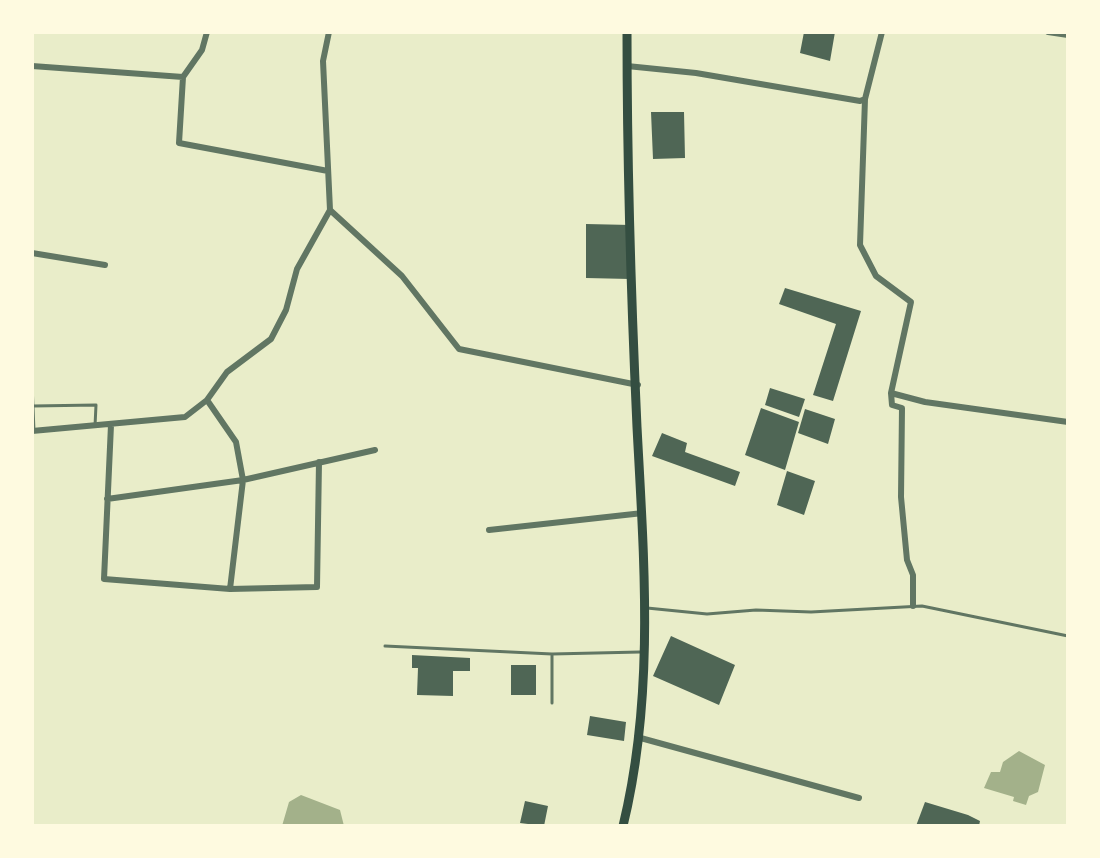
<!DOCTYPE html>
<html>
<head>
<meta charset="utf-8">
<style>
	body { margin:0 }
	#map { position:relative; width:1100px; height:858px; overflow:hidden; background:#e9edc9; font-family:"IBM Plex Serif",serif }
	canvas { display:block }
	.frame { position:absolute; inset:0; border:34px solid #fefae0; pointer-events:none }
</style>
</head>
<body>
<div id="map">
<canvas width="1100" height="858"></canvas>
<div class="frame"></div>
</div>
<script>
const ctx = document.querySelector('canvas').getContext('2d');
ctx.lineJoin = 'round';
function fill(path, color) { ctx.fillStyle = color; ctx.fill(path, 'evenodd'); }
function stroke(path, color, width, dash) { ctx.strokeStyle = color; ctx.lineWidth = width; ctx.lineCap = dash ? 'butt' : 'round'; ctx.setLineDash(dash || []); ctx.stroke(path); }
fill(new Path2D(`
	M 1019,751 L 1045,765 L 1038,792 L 1029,796 L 1026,805 L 1013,801 L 1014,797 L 984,788 L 991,772 L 1000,772 L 1003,762 Z
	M 301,795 L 340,810 L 344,826 L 282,826 L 289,802 Z`), '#a3b18a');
fill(new Path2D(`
	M 804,32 L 835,32 L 830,61 L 800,53 Z
	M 651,112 L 684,112 L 685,158 L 653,159 Z
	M 586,224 L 631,225 L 630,279 L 586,278 Z
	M 785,288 L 861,311 L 833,401 L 813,395 L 836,324 L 779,304 Z
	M 770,388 L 805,399 L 799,417 L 765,405 Z
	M 761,408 L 799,422 L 785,470 L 745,455 Z
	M 805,409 L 835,419 L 828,444 L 798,433 Z
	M 662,433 L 687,443 L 685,452 L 740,472 L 735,486 L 652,456 Z
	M 787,471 L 815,481 L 804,515 L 777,505 Z
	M 671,636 L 735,665 L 719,705 L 653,676 Z
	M 412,655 L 470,658 L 470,671 L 453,671 L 453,696 L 417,695 L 418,668 L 412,668 Z
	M 511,665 L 536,665 L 536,695 L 511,695 Z
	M 590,716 L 626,722 L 624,741 L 587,735 Z
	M 525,801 L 548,806 L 544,826 L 520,823 Z
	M 925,802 L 968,815 L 980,821 L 979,826 L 916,826 Z`), '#4f6655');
stroke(new Path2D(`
	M 32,384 L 34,431
	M 33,406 L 96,405 L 95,426
	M 647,608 L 707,614 L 756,610 L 811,612 L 922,606 L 1068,636
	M 385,646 L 552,654 L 640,652
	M 552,703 L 552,654`), '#617663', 3);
stroke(new Path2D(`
	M 329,32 L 323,61 L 330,210 L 402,276 L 459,349 L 638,385
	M 1048,32 L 1068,35
	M 32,66 L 183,77 L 179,143 L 328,171
	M 627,66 L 696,73 L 860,101 L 865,99 L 882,32
	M 183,77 L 202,50 L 207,32
	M 865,99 L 860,245 L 876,276 L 911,302 L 891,393 L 892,405 L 902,408 L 901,497 L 907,560 L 913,575 L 913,606
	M 32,253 L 105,265
	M 891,393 L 925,402 L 1068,422
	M 207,400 L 236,442 L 243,480 L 375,450
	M 32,431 L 185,417 L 207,400 L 227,372 L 271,339 L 286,310 L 297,269 L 330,210
	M 107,499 L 243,480 L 230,589 L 104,579 L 111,425
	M 489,530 L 643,513
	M 230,589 L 317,587 L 319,462
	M 637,737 L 859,798`), '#617663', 6);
stroke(new Path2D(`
	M 623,826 C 655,695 644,560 637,427 C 631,296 627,163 627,32`), '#344e41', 9);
</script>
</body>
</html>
